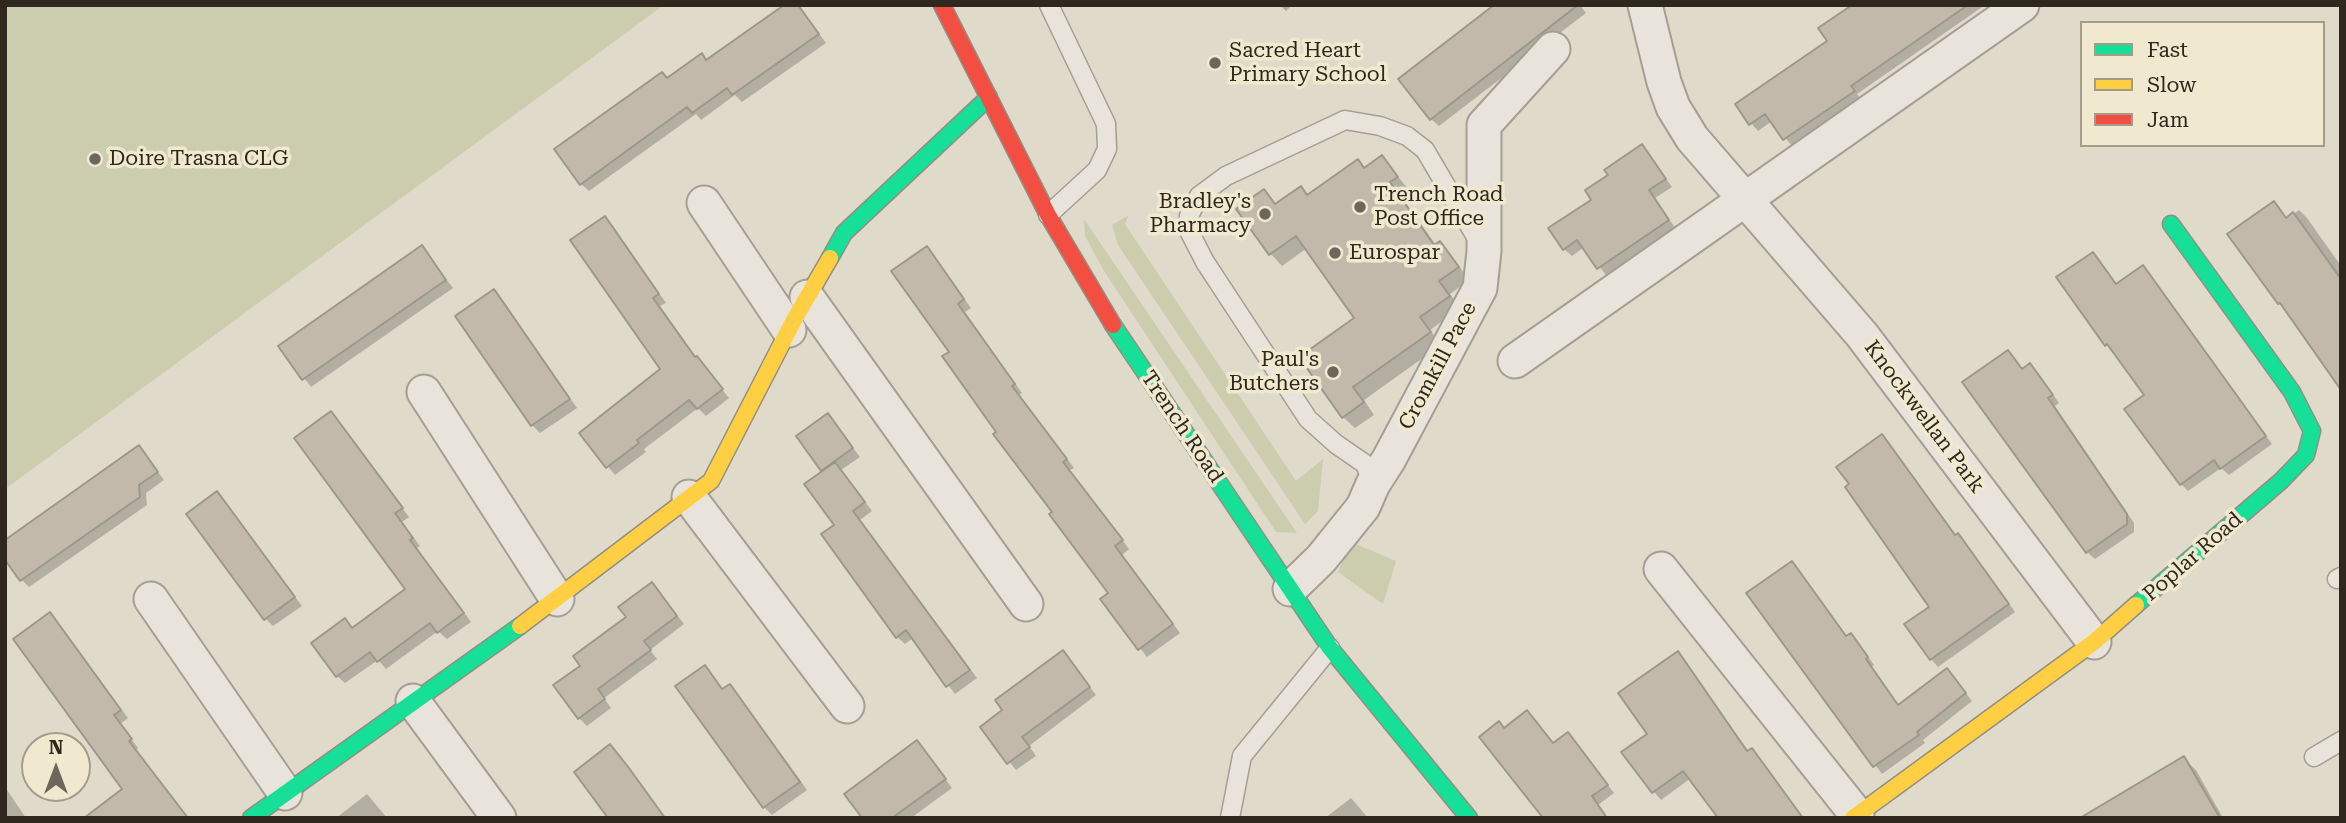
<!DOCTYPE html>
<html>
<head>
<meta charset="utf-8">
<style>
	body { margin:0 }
	#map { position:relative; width:2346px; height:823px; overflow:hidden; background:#dfdaca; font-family:"Roboto Serif",serif }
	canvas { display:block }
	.frame { position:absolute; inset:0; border:7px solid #30281e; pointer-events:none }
	.legend { position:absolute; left:2080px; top:21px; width:245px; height:126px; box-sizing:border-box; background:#f0e9d0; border:2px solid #a39c89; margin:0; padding:9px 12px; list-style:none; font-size:21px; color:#30281e }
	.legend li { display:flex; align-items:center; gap:14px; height:35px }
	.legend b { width:35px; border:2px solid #a39c89 }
	.north { position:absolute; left:21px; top:732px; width:70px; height:70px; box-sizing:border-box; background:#f0e9d0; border:2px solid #a39c89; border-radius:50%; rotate:0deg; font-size:19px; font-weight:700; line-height:28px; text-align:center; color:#30281e }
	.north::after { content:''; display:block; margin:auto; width:24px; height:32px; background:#6d665a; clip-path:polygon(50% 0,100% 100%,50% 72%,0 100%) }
</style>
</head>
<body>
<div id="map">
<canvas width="2346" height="823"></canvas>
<div class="frame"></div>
<ul class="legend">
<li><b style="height:9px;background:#16e098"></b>Fast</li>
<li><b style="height:9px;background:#ffcf43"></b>Slow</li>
<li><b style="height:9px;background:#f24e42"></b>Jam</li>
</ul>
<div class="north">N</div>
</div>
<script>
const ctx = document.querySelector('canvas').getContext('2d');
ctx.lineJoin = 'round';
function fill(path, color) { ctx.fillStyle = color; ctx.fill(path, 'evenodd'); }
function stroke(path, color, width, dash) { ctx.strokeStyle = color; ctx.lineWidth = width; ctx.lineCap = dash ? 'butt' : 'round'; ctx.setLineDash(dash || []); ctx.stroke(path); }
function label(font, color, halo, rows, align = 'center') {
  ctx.font = font + ' "Roboto Serif",serif'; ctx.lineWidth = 7; ctx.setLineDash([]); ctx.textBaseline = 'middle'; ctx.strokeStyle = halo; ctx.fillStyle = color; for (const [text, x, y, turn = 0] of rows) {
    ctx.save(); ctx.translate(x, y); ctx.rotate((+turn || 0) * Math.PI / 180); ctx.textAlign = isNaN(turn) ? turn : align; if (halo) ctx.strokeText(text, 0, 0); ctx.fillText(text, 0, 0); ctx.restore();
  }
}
fill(new Path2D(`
	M 5,5 L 664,5 L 5,489 Z
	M 1129,215 L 1125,224 L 1296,481 L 1323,459 L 1318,511 L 1305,524 L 1118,245 L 1112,225 Z
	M 1084,219 L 1297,533 L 1276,532 L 1104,271 L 1085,236 Z
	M 1351,542 L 1396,561 L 1383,604 L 1338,572 Z`), '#cbcdae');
fill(new Path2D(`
	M 1280,5 L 1292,5 L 1286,11 Z
	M 1497,5 L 1580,5 L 1586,13 L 1439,126 L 1431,119 Z
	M 1872,5 L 1985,5 L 1857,94 L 1861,99 L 1792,146 L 1772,121 L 1758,131 L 1751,123 L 1830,42 Z
	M 801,9 L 826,43 L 742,102 L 735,95 L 701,120 L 696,114 L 589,191 L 581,184 L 668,80 L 702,55 L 707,61 Z
	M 1642,146 L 1672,187 L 1655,198 L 1675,228 L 1606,275 L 1584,247 L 1572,256 L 1564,249 L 1610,175 Z
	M 1382,157 L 1408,189 L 1400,195 L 1436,245 L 1440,243 L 1451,255 L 1469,280 L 1450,294 L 1460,308 L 1430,330 L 1441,345 L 1364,400 L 1374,415 L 1355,428 L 1343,417 L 1356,319 L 1307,248 L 1282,266 L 1271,254 L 1264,191 L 1277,205 L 1308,196 L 1358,161 L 1365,169 Z
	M 2273,203 L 2287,219 L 2299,210 L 2307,218 L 2341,266 L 2341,286 Z
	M 605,218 L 613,226 L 666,303 L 660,306 L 696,357 L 729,398 L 706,416 L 698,408 L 644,449 L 646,452 L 615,475 L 581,433 L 662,370 Z
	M 421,247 L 453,288 L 311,387 L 280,347 Z
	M 927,248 L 971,308 L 965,312 L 1022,393 L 1019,395 L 1074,468 L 1070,470 L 1129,549 L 1122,555 L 1180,633 L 1147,657 L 1102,599 L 1110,593 L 998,432 L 951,352 Z
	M 2093,254 L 2117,285 L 2143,267 L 2150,275 L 2272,444 L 2229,475 L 2221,468 L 2188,491 L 2181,484 L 2146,395 L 2106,344 Z
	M 494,291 L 502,299 L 577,408 L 540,433 L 532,425 Z
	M 2008,352 L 2023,370 L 2030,365 L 2038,373 L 2059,403 L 2055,406 L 2134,523 L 2134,532 L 2095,559 L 2087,552 Z
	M 331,413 L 409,517 L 402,522 L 420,546 L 417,548 L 471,622 L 447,639 L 438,631 L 386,669 L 378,660 L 345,683 L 337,676 L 345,621 L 353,629 L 408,589 Z
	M 828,416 L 860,457 L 841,470 L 872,511 L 860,520 L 977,678 L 955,694 L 913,638 L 905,644 L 897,637 L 836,525 L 824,472 L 798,437 Z
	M 1882,436 L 1956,537 L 1958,535 L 1965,543 L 2015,612 L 1938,667 L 1931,659 L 1932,607 L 1851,485 Z
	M 139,447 L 164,480 L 146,493 L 147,505 L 29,587 L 21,579 Z
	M 217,494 L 302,606 L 273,626 L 265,618 Z
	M 1792,563 L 1847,638 L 1851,635 L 1858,642 L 1874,665 L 1871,667 L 1899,706 L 1954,678 L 1972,701 L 1923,740 L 1925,743 L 1882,774 L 1749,594 Z
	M 659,592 L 684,624 L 650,650 L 657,659 L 604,698 L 611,708 L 587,726 L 579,718 L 582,666 Z
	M 50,615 L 128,718 L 120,724 L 138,748 L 136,750 L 124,789 Z
	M 1678,653 L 1749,752 L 1752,750 L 1759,757 L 1803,818 L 1691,778 L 1661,800 L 1654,792 L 1623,752 L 1650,734 Z
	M 1070,660 L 1096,695 L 1029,746 L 1036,756 L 1016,770 L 982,728 Z
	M 705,667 L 724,690 L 730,686 L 738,694 L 807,790 L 772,815 L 764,807 Z
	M 1505,729 L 1553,745 L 1568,734 L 1614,793 L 1598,805 L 1607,818 L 1545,818 Z
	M 925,751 L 952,788 L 911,818 L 864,818 Z
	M 2184,759 L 2196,770 L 2223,818 L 2117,818 Z
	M 5,787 L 26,818 L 5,818 Z
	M 367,794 L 387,818 L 336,818 Z
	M 1351,798 L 1368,818 L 1325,818 Z`), '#0003');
const building = new Path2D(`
	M 784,5 L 798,5 L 819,34 L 732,95 L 727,88 L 692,113 L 687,107 L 580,185 L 554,149 L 662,72 L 667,78 L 702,53 L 706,60 Z
	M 1494,5 L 1578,5 L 1430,120 L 1398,79 Z
	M 1852,5 L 1968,5 L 1851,86 L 1855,91 L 1783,140 L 1765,114 L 1749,125 L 1735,104 L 1827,41 L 1818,28 Z
	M 1642,144 L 1666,179 L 1649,190 L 1669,220 L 1597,269 L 1577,240 L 1563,250 L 1548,228 L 1591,200 L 1585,190 L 1608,175 L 1604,170 Z
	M 1382,155 L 1398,177 L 1390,182 L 1434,245 L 1440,241 L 1459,267 L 1439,281 L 1450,296 L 1420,317 L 1431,332 L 1353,387 L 1364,402 L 1342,418 L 1299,357 L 1354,318 L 1296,236 L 1269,255 L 1236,209 L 1264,189 L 1275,204 L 1301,186 L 1307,195 L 1358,159 L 1364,168 Z
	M 2274,201 L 2286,218 L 2293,212 L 2341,279 L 2341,390 L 2280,303 L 2278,304 L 2227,234 Z
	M 605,216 L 659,294 L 653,298 L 695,357 L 697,356 L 723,389 L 697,409 L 689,400 L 637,440 L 639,443 L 606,468 L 579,433 L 660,369 L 570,240 Z
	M 422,245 L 446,280 L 302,380 L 278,346 Z
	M 927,246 L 964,299 L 958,304 L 1015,384 L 1012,386 L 1067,459 L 1063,462 L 1123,540 L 1115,546 L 1173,624 L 1138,650 L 1100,599 L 1108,593 L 1049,514 L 1052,512 L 993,434 L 996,432 L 942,356 L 949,352 L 891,271 Z
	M 2093,252 L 2116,284 L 2143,265 L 2266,436 L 2220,469 L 2214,460 L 2180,485 L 2124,409 L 2144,395 L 2107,344 L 2105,346 L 2056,277 Z
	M 494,289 L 570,399 L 531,426 L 455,316 Z
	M 2008,350 L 2022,369 L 2030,363 L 2053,395 L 2048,398 L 2127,514 L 2127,524 L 2086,553 L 1962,382 Z
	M 331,411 L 403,508 L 395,513 L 413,538 L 410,540 L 464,613 L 437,633 L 430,623 L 377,662 L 370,652 L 336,677 L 311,643 L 345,618 L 352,628 L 405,589 L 294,438 Z
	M 828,413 L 853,448 L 821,471 L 796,436 Z
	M 1882,434 L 1955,535 L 1958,533 L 2009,604 L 1930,660 L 1904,624 L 1929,607 L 1845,487 L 1849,484 L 1836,467 Z
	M 139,445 L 158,472 L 139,485 L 140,497 L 20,581 L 5,560 L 5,540 Z
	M 835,462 L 865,502 L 853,511 L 970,670 L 946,687 L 906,630 L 896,638 L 821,534 L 834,525 L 804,484 Z
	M 217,491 L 295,597 L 264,620 L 186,514 Z
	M 1792,561 L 1846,636 L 1851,633 L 1868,657 L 1866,659 L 1898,705 L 1947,668 L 1966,693 L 1917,732 L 1919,735 L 1873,767 L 1746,593 Z
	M 652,582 L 677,616 L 644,641 L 651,650 L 598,689 L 605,699 L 578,719 L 553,685 L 580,666 L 573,656 L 626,617 L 618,607 Z
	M 50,612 L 121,710 L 114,715 L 132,739 L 129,741 L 188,818 L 84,818 L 122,789 L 13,639 Z
	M 1063,650 L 1090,687 L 1022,737 L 1030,747 L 1007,764 L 980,727 L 1002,710 L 995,700 Z
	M 1678,651 L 1747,751 L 1752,748 L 1803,818 L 1718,818 L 1683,771 L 1652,793 L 1621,752 L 1647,734 L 1618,693 Z
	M 705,665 L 722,689 L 730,684 L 800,782 L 763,808 L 675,686 Z
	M 1527,710 L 1553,743 L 1568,732 L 1608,785 L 1592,796 L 1607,818 L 1543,818 L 1479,737 L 1499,721 L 1504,728 Z
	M 917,740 L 946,779 L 892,818 L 862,818 L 844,794 Z
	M 610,744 L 629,768 L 665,818 L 608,818 L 574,772 Z
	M 2184,756 L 2220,818 L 2080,818 Z`);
fill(building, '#c2b9ab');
stroke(building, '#9e968a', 2);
const lane = new Path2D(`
	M 1048,215 L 1097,170 L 1107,149 L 1106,124 L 1049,5
	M 1373,484 L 1365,464 L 1336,444 L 1308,419 L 1205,262 L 1188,229 L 1189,216 L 1199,196 L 1226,176 L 1345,120 L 1380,126 L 1407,136 L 1425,150 L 1479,242
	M 2337,579 L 2341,577
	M 2314,757 L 2341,741
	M 1230,818 L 1242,756 L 1330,648`);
const street = new Path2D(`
	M 1645,5 L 1664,82 L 1673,107 L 1692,138 L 1862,335 L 2094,642
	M 704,203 L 789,330
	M 807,297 L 1026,604
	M 1515,361 L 2022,5
	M 424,392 L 557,599
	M 689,497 L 847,706
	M 1661,569 L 1857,815
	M 1290,589 L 1321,559 L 1363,507 L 1373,484 L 1389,459 L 1480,288 L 1484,251 L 1484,125 L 1553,49
	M 151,599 L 285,793
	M 413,701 L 499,818`);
const fast = new Path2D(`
	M 830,258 L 844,233 L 989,97
	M 1113,325 L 1330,648 L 1469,818
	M 2136,605 L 2281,481 L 2306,455 L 2312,431 L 2292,392 L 2171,224
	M 251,818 L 520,626`);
const slow = new Path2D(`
	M 520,626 L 711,481 L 794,320 L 830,258
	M 1853,818 L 2094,642 L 2136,605`);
const jam = new Path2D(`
	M 942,5 L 1048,215 L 1113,325`);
stroke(lane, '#a49f94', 21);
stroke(street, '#a49f94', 37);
stroke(fast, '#938e84', 19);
stroke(slow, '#938e84', 19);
stroke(jam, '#938e84', 19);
stroke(lane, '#e8e4db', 18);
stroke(street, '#e8e4db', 33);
stroke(fast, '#16e098', 16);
stroke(slow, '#ffcf43', 16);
stroke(jam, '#f24e42', 16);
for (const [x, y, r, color] of [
	[1215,63,7,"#6d665a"],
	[95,159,7,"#6d665a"],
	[1360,207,7,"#6d665a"],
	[1265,214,7,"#6d665a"],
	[1335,253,7,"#6d665a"],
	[1333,372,7,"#6d665a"]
]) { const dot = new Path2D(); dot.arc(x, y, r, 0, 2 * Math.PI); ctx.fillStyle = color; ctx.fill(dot); stroke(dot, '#f0e9d0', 2.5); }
label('21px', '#30281e', '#f0e9d0', [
	["Sacred Heart",1229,51],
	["Primary School",1229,75],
	["Doire Trasna CLG",109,159],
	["Trench Road",1374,195],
	["Post Office",1374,219],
	["Bradley's",1251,202,"right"],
	["Pharmacy",1251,226,"right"],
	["Eurospar",1349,253],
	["Paul's",1319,360,"right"],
	["Butchers",1319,384,"right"]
], 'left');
label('21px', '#30281e', '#f0e9d0', [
	["Cromkill Pace",1438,366,-62],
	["Knockwellan Park",1924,417,53],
	["Trench Road",1182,427,56],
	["Poplar Road",2193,557,-41]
]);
</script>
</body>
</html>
